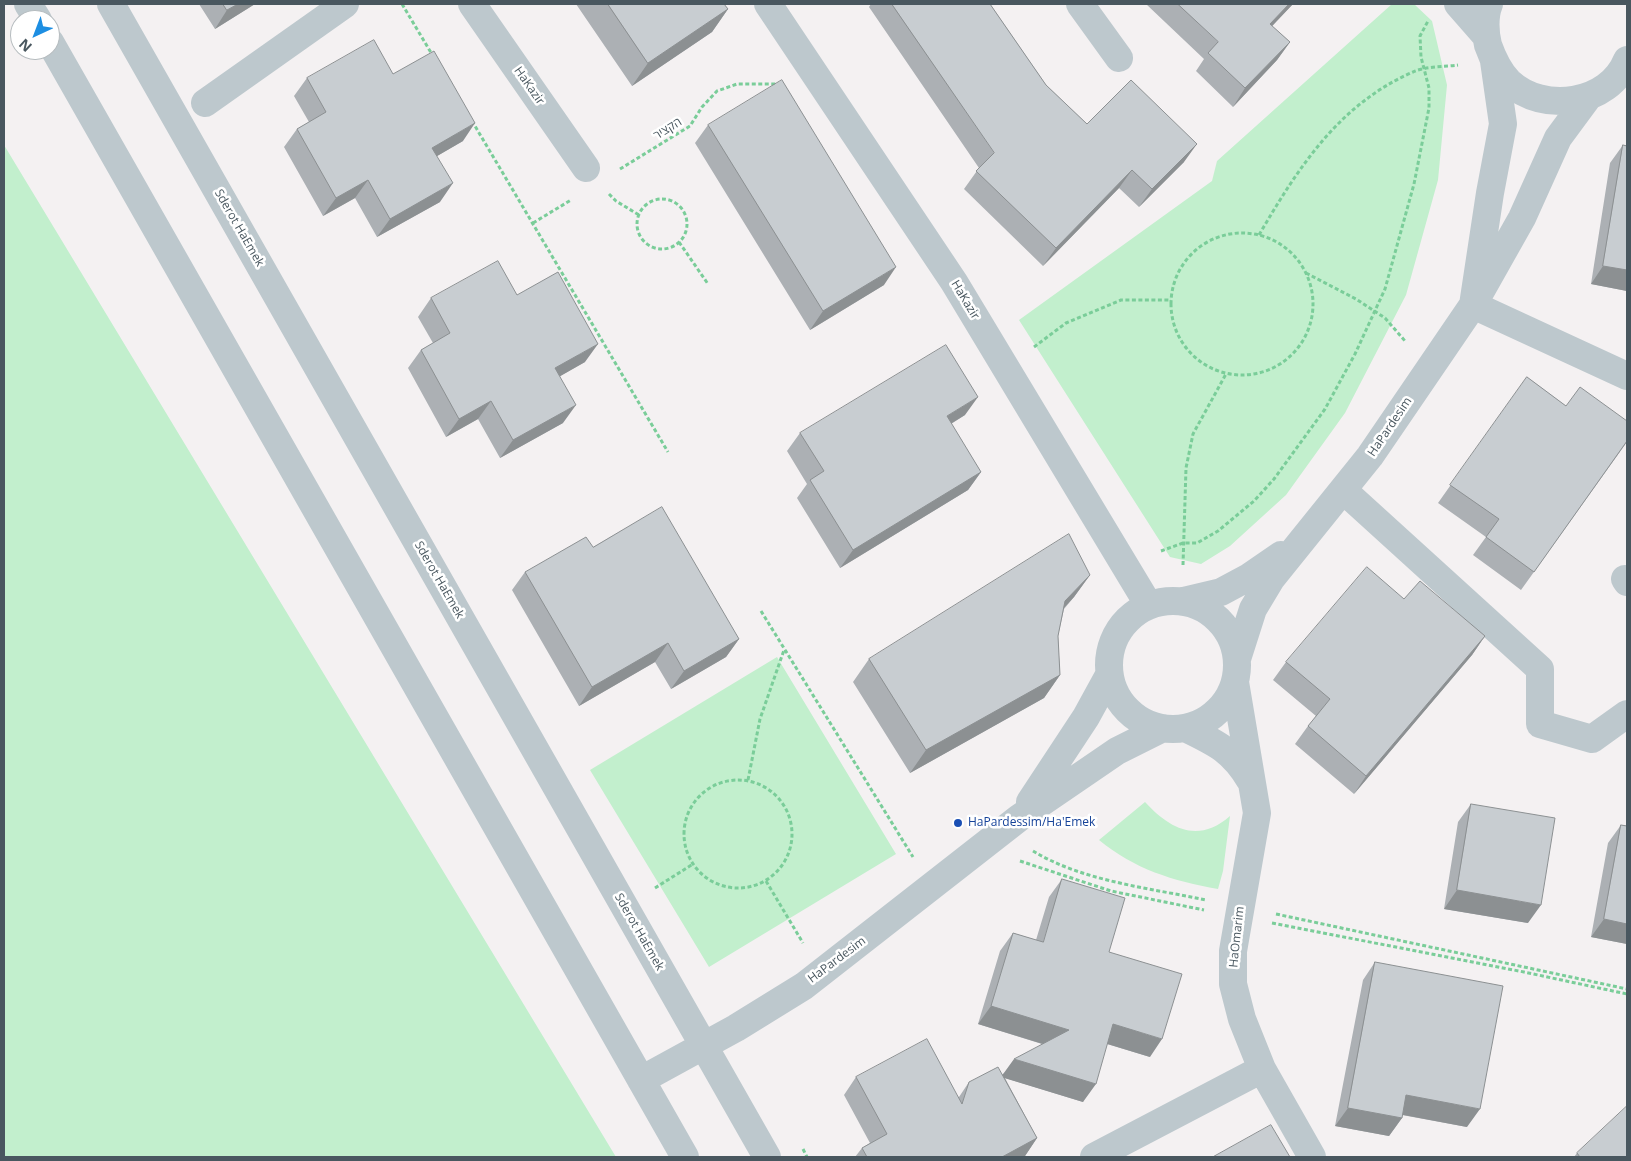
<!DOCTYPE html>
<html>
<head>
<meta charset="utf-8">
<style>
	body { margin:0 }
	#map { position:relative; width:1631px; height:1161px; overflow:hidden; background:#f4f1f2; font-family:"Open Sans",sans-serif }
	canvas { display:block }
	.frame { position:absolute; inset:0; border:5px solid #49575f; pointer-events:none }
	.north { position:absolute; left:10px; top:10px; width:50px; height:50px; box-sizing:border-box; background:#fff; border:1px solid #b6bcbf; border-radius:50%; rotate:223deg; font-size:14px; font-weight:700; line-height:20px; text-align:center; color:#49575f }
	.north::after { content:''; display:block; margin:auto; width:18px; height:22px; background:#1d8ee2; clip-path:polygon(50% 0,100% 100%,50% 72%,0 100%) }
</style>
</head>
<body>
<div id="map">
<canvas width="1631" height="1161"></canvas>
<div class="frame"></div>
<div class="north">N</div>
</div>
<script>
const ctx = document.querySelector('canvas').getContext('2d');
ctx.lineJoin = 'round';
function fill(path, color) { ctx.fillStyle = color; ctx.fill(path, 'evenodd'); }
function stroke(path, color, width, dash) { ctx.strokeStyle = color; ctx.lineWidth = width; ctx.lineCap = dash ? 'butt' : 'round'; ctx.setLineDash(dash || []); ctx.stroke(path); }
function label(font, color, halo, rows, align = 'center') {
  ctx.font = font + ' "Open Sans",Heebo,sans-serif'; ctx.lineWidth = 5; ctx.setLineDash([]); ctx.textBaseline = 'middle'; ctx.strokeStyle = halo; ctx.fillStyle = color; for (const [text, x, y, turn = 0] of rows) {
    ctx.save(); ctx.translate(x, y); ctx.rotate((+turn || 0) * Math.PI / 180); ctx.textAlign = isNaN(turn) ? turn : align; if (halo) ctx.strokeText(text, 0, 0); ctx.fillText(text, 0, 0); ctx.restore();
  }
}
fill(new Path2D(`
	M 1392,4 L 1414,4 L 1432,21 L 1447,85 L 1438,180 L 1406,295 L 1345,413 L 1286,495 L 1230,546 L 1201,564 L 1170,557 L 1019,320 L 1212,181 L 1217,161 Z
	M 4,145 L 616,1157 L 4,1157 Z
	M 777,657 L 896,854 L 709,967 L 590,770 Z
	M 1145,802 C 1170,829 1198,844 1230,816 L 1223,871 L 1218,889 C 1173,881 1134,869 1099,840 Z`), '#c2efcd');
stroke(new Path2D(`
	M 402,4 L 433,56
	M 472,121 L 668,452
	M 620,169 L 690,126 L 702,107 L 717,91 L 737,84 L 779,84
	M 609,194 L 616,201 L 639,215
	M637 224a25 25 0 1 1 50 0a25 25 0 1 1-50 0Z
	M 533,223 L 571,200
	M1171 304a71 71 0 1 1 142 0a71 71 0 1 1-142 0Z
	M 1259,235 C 1298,168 1339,104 1413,72 C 1425,66 1445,67 1458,65
	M 679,242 L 708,284
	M 1306,273 L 1356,299 L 1385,318 L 1405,341
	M 1034,347 L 1066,323 L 1121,300 L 1171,300
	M 1161,551 L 1183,543 L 1197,543 L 1218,531 L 1254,501 L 1274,479 L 1325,409 L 1355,354 L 1385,289 L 1414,184 L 1429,108 L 1429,88 L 1421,57 L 1420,36 L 1428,21
	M 1183,565 L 1186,468 L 1193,434 L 1226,374
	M 761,611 L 913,857
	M684 834a54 54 0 1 1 108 0a54 54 0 1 1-108 0Z
	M 748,780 L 760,719 L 784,650
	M 1033,851 C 1082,881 1149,888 1206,900
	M 1020,861 L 1111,891 L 1204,910
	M 766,881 L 803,943
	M 655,888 L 693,864
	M 1276,914 L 1627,989
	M 1272,923 L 1524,972 L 1627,994
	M 803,1149 L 807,1157`), '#7acd99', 3, [4, 2.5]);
stroke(new Path2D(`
	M 28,4 L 38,20
	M 111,4 L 767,1157
	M 472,4 L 586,168
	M 768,4 L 954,282 L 1148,604
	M 1080,4 L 1119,58
	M 1458,4 L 1486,36
	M 1489,4 C 1484,16 1485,33 1488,45 C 1493,59 1499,72 1509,82 C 1543,114 1609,105 1627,60
	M 50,42 L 685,1157
	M 1494,61 L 1503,124 L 1490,193 L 1473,305 L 1522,218 L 1558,138 L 1589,96
	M 205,103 L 345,4
	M 1343,490 L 1540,669 L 1540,724 L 1592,739 L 1627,714
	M 1625,579 L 1627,582
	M1109 665a64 64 0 1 1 128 0a64 64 0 1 1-128 0Z
	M 1183,601 L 1221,592 L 1249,577 L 1281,555
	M 1237,659 L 1253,609 L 1271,579 L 1370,456 L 1473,305 L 1627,376
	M 1235,682 L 1257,813 L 1233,951 L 1233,984 L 1242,1019 L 1262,1069 L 1312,1157
	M 1185,728 C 1216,743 1232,750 1250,780
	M 1030,802 L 1086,717 L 1109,675
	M 641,1080 L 736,1028 L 804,986 L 1019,818 L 1117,751 L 1163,728
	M 1094,1157 L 1262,1069`), '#bdc8cd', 28);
fill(new Path2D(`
	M 199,4 L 255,4 L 215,29 Z
	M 576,4 L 724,4 L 728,9 L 712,32 L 632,86 Z
	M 871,4 L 990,4 L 1046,85 L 1087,124 L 1184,162 L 1139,207 L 1119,188 L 1043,266 L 964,189 L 979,168 L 869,7 Z
	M 1146,4 L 1293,4 L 1272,26 L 1290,42 L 1277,60 L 1233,107 L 1196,71 L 1204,59 Z
	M 393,74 L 463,141 L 437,156 L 440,202 L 377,237 L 355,198 L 323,216 L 284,147 L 297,129 L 309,122 L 294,96 L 307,78 Z
	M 708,125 L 884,285 L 810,330 L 695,143 Z
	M 1623,145 L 1627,146 L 1627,291 L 1591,284 L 1610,163 Z
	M 517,295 L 585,362 L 560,376 L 563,423 L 500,458 L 478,419 L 446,437 L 408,368 L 421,350 L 433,343 L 418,317 L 431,298 Z
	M 1527,377 L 1566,406 L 1627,442 L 1521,590 L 1473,555 L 1486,537 L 1438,503 Z
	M 965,415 L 951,424 L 981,472 L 968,490 L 840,568 L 797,498 L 807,484 L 787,451 L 800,433 Z
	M 593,547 L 739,639 L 726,657 L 671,689 L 655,662 L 579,706 L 512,590 L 525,572 Z
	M 1090,575 L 1074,597 L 1064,609 L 1058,636 L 1060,675 L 1044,698 L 910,773 L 853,682 L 869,659 Z
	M 1404,599 L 1485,636 L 1472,655 L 1354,794 L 1295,744 L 1308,726 L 1316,716 L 1273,680 L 1286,662 Z
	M 1471,804 L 1528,923 L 1444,909 L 1458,822 Z
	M 1621,825 L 1627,826 L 1627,944 L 1591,937 L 1608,843 Z
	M 1062,879 L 1109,952 L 1150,1057 L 1107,1044 L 1083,1102 L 1005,1078 L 1037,1138 L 1025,1156 L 1023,1157 L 855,1157 L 862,1148 L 870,1143 L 844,1095 L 856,1077 L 959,1097 L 969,1082 L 1003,1074 L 1042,1044 L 978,1024 L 1000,951 L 1013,933 L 1036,940 L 1049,897 Z
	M 1375,962 L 1467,1127 L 1402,1115 L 1402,1118 L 1389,1136 L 1335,1126 L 1363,980 Z
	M 1577,1153 L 1627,1157 L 1574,1157 Z`), '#acb0b4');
fill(new Path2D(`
	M 238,4 L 255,4 L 215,29 L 227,10 Z
	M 1289,4 L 1293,4 L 1257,42 L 1270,24 Z
	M 728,9 L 712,32 L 632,86 L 648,63 Z
	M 1290,42 L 1277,60 L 1233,107 L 1245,88 Z
	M 475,123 L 463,141 L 420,166 L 432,148 Z
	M 1197,144 L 1184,162 L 1139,207 L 1152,189 Z
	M 1132,170 L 1119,188 L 1043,266 L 1056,248 Z
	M 368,180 L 355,198 L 323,216 L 336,198 Z
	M 453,183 L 440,202 L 377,237 L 390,219 Z
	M 1603,266 L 1627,270 L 1627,291 L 1591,284 Z
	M 896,267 L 884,285 L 810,330 L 823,311 Z
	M 598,344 L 585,362 L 543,386 L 555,368 Z
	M 978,397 L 965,415 L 934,434 L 947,416 Z
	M 491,401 L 478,419 L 446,437 L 459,419 Z
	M 576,405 L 563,423 L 500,458 L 513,440 Z
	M 981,472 L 968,490 L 840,568 L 853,550 Z
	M 1090,575 L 1074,597 L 1049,624 L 1065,601 Z
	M 1485,636 L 1472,655 L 1354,794 L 1366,776 Z
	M 739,639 L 726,657 L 671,689 L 684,671 Z
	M 668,643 L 655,662 L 579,706 L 592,687 Z
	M 1060,675 L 1044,698 L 910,773 L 926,750 Z
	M 1457,890 L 1541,905 L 1528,923 L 1444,909 Z
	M 1604,919 L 1627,924 L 1627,944 L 1591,937 Z
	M 991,1006 L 1069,1030 L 1056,1048 L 978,1024 Z
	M 1113,1024 L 1162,1039 L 1150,1057 L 1101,1042 Z
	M 1014,1059 L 1096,1084 L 1083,1102 L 1001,1077 Z
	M 1406,1095 L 1480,1109 L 1467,1127 L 1393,1113 Z
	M 1348,1108 L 1402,1118 L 1389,1136 L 1335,1126 Z
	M 1037,1138 L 1025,1156 L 1023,1157 L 1002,1157 Z`), '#8c9092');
const building = new Path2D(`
	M 223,4 L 238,4 L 227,10 Z
	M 608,4 L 724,4 L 728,9 L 648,63 Z
	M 892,4 L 990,4 L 1046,85 L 1087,124 L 1131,80 L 1197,144 L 1152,189 L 1132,170 L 1056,248 L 976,171 L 994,153 Z
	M 1178,4 L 1289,4 L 1270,24 L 1290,42 L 1245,88 L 1208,53 L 1218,42 Z
	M 374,40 L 393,74 L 434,51 L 475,123 L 432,148 L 453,183 L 390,219 L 368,180 L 336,198 L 297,129 L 326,112 L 307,78 Z
	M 782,80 L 896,267 L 823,311 L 708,125 Z
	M 1623,145 L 1627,146 L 1627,270 L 1603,266 Z
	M 498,261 L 517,295 L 558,272 L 598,344 L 555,368 L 576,405 L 513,440 L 491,401 L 459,419 L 421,350 L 450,333 L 431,298 Z
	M 946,345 L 978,397 L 947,416 L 981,472 L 853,550 L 810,480 L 824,471 L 800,433 Z
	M 1527,377 L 1566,406 L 1580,387 L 1627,421 L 1627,441 L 1534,572 L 1486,537 L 1499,519 L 1450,485 Z
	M 662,507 L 739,639 L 684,671 L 668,643 L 592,687 L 525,572 L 586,537 L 593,547 Z
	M 1069,534 L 1090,575 L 1065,601 L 1058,636 L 1060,675 L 926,750 L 869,659 Z
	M 1367,567 L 1404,599 L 1420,581 L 1485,636 L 1366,776 L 1308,726 L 1330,699 L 1286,662 Z
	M 1471,804 L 1555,818 L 1541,905 L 1457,890 Z
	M 1621,825 L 1627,826 L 1627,924 L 1604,919 Z
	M 1062,879 L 1125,898 L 1109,952 L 1182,974 L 1162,1039 L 1113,1024 L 1096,1084 L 1014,1059 L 1069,1030 L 991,1006 L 1013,933 L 1043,942 Z
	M 1375,962 L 1503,986 L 1480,1109 L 1406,1095 L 1402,1118 L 1348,1108 Z
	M 927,1039 L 962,1104 L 969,1082 L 998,1067 L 1037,1138 L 1002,1157 L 867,1157 L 862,1148 L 887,1134 L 856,1077 Z
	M 1627,1106 L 1627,1157 L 1580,1157 L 1577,1153 Z
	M 1271,1125 L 1290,1157 L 1213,1157 Z`);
fill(building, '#c8cdd1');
stroke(building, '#8c9092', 1);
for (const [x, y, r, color] of [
	[958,823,5,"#1a4fb4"]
]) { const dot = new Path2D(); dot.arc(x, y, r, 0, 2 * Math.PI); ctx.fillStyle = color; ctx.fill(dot); stroke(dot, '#fff', 2); }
label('12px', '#49575f', '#fff', [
	["HaKazir",529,86,55],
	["הקציר",668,129,-32],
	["Sderot HaEmek",239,228,60],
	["HaKazir",965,300,59],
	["HaPardesim",1390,427,-56],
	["Sderot HaEmek",439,580,60],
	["Sderot HaEmek",639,932,60],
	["HaOmarim",1237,937,-84],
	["HaPardesim",837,960,-37]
]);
label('12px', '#164399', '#fff', [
	["HaPardessim/Ha'Emek",968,823]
], 'left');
</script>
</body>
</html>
